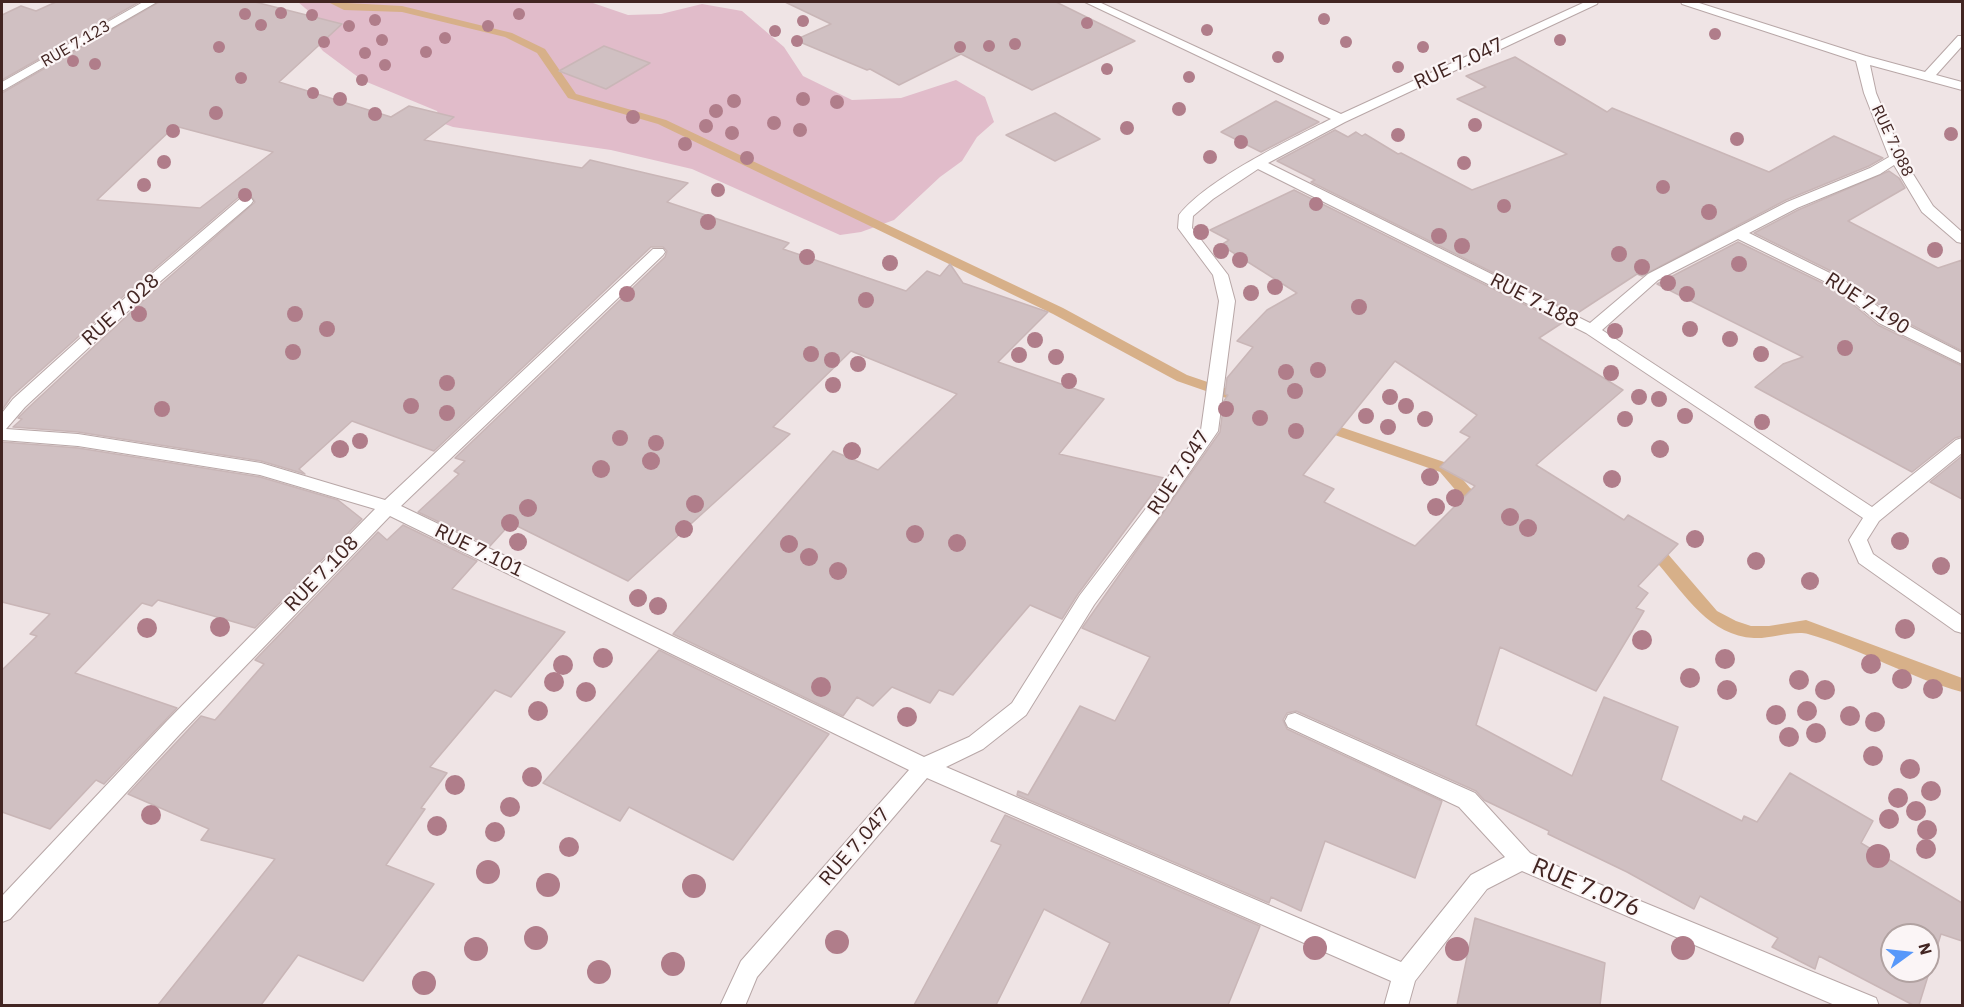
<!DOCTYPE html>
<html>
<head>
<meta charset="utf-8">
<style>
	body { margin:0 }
	#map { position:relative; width:1964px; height:1007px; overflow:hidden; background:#efe4e5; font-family:"IBM Plex Sans",sans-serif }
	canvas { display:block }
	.frame { position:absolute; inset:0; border:3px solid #422522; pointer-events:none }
	.north { position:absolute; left:1880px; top:923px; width:60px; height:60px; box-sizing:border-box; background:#fbf5f6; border:2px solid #b1a2a1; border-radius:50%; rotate:75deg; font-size:16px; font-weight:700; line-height:24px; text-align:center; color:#422522 }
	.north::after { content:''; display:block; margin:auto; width:21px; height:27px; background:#5798fa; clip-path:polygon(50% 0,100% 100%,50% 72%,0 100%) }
</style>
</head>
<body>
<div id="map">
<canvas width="1964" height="1007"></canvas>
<div class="frame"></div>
<div class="north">N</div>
</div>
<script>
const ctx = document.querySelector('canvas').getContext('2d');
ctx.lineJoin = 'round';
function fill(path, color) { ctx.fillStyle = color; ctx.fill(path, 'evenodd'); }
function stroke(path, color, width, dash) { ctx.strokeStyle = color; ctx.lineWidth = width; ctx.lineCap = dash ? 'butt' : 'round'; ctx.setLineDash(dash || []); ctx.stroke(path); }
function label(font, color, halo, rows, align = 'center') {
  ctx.font = font + ' "IBM Plex Sans",sans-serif'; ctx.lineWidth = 4.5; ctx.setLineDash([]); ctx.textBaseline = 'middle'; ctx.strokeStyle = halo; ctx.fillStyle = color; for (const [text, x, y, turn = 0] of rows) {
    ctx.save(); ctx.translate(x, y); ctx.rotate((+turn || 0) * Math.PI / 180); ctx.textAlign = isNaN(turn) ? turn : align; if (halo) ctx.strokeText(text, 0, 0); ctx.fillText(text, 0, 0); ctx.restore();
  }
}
fill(new Path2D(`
	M 298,2 L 590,2 L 628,15 L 661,14 L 702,4 L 742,11 L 784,47 L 803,76 L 852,100 L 901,98 L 956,80 L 985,97 L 994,122 L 977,137 L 962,161 L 940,177 L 894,220 L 861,232 L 840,235 L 692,169 L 611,150 L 453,127 L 442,123 L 437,111 L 362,80 L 323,51 L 318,45 L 319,20 Z`), '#e1bcca');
fill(new Path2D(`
	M 328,2 L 402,6 L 512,33 L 545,49 L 576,94 L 666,120 L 1063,308 L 1187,375 L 1231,390 L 1233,393 L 1226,398 L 1177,381 L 1053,314 L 658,124 L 568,98 L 537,53 L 505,37 L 402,12 L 344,10 Z
	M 1320,420 L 1450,464 L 1470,488 L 1487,498 L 1489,502 L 1482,507 L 1464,500 L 1440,472 L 1315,428 L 1313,425 L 1315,422 Z
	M 1648,540 L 1667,553 L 1717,611 L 1736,621 L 1751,626 L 1769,626 L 1806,620 L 1962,678 L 1962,692 C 1910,678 1861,649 1808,634 C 1795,630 1770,639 1754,638 C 1710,636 1685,595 1659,565 C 1653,559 1645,554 1640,546 L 1643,542 Z`), '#d7b089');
const building = new Path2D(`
	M 56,2 L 139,2 L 2,80 L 2,15 L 21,6 L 36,11 Z
	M 159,2 L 255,2 L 342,24 L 279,82 L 391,117 L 409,106 L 454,117 L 424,140 L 582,168 L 590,160 L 688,183 L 667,202 L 789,243 L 783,249 L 906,291 L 927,271 L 940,276 L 950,264 L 963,283 L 1048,312 L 998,362 L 1104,399 L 1059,454 L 1164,478 L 1078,594 L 1062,619 L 1030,605 L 953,695 L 939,690 L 930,703 L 892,687 L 873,706 L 857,697 L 843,716 L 673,634 L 833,451 L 878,470 L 957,394 L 851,351 L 773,427 L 790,434 L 628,581 L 511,523 L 490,546 L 418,512 L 459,474 L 454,471 L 465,461 L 455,458 L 665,257 L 667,251 L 663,247 L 651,247 L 434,451 L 352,421 L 299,469 L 305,474 L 261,461 L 78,432 L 13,427 L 22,419 L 18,418 L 27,409 L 158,287 L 255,202 L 251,196 L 240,196 L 145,277 L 11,397 L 2,410 L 2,93 ZM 175,126 L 273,152 L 200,208 L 97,200 Z
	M 785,2 L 1056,2 L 1135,41 L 1032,90 L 961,54 L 899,85 L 870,69 L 867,70 L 795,40 L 831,24 Z
	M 604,46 L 650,63 L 606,89 L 559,71 Z
	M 1515,57 L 1607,112 L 1612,108 L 1769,172 L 1834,136 L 1883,158 L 1869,166 L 1786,200 L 1642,276 L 1637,274 L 1576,314 L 1311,182 L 1315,180 L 1277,161 L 1335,130 L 1348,137 L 1356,132 L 1362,136 L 1365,134 L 1398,154 L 1401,153 L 1472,190 L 1567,154 L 1457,99 L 1486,87 L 1466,76 Z
	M 1276,101 L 1319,122 L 1261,152 L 1221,132 Z
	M 1055,113 L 1100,139 L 1055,161 L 1006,135 Z
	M 1889,171 L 1899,178 L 1905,188 L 1848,221 L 1938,268 L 1962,260 L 1962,351 L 1892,315 L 1845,278 L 1754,233 L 1798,210 Z
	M 1294,190 L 1562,323 L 1539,338 L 1623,390 L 1536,465 L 1624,520 L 1628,515 L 1678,544 L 1638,586 L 1648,593 L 1636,608 L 1644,611 L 1596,691 L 1500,647 L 1476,725 L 1572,776 L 1604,697 L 1678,727 L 1661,780 L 1742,821 L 1744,816 L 1757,822 L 1790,773 L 1873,821 L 1861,843 L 1962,903 L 1962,941 L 1941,934 L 1919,1005 L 1913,1005 L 1819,956 L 1815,969 L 1772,947 L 1778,938 L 1700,896 L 1694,909 L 1627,872 L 1548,834 L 1549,831 L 1484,800 L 1476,791 L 1296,711 L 1287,713 L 1283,720 L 1287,729 L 1442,801 L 1415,878 L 1325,841 L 1301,911 L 1271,897 L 1269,903 L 1017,795 L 1018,791 L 1028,795 L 1080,706 L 1115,721 L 1150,657 L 1082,628 L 1220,432 L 1224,401 L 1228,395 L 1225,394 L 1227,378 L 1253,347 L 1237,341 L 1267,310 L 1297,293 L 1221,245 L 1229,240 L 1210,230 ZM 1395,361 L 1477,415 L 1460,432 L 1470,437 L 1440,467 L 1475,486 L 1415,546 L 1324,502 L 1334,489 L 1303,475 ZM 1892,935 L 1928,935 L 1928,971 L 1892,971 Z
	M 1738,242 L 1833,288 L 1878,325 L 1962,366 L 1962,436 L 1955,438 L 1912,472 L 1755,387 L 1783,364 L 1803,357 L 1657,284 Z
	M 2,442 L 78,448 L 260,477 L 338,500 L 362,519 L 255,628 L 158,600 L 152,606 L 142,603 L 75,673 L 177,708 L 104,784 L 96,780 L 50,829 L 2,812 L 2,670 L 37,636 L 30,634 L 50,614 L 2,602 Z
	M 1962,456 L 1962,499 L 1930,482 Z
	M 403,525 L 477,561 L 452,589 L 565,632 L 511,697 L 495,690 L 430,767 L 447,773 L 421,808 L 425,809 L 386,865 L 434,884 L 363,981 L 298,955 L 261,1005 L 158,1005 L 275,859 L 201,840 L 209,829 L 128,794 L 201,716 L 215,720 L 264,664 L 255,660 L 378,532 L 387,540 Z
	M 659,650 L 829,734 L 733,860 L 629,807 L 620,821 L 543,783 Z
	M 1005,815 L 1260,926 L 1228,1005 L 1080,1005 L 1110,943 L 1044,909 L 996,1005 L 914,1005 L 1001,845 L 991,841 Z
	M 1475,918 L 1605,963 L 1600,1005 L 1457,1005 Z`);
fill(building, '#d0c0c2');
stroke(building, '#c9b6b7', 1.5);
const street = new Path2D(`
	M 143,2 L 157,2 L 2,91 L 2,82 Z
	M 1085,2 L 1099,2 L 1341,114 L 1585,2 L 1598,2 L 1597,4 L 1345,122 L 1268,163 L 1590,323 L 1648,274 L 1787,202 L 1870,168 L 1889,157 L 1864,93 L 1856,61 L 1682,4 L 1681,2 L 1696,2 L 1866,56 L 1925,72 L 1958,36 L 1962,36 L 1962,46 L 1936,75 L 1962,82 L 1962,90 L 1870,65 L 1876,93 L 1903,158 L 1933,206 L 1962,232 L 1962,243 L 1957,242 L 1922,212 L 1894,165 L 1880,174 L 1797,208 L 1749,233 L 1844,280 L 1891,317 L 1962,353 L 1962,364 L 1879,323 L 1834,286 L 1738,239 L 1658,280 L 1602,330 L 1872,507 L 1956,440 L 1962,438 L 1962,453 L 1879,521 L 1867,540 L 1873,554 L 1962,616 L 1962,633 L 1955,631 L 1859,563 L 1849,540 L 1863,518 L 1586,333 L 1258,169 L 1213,199 L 1193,216 L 1192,228 L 1228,275 L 1235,301 L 1218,431 L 1156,521 L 1094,605 L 1026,715 L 983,749 L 946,767 L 1401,962 L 1471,875 L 1505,857 L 1459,807 L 1288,727 L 1285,721 L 1288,715 L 1295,713 L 1475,793 L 1530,853 L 1565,870 L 1876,998 L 1879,1006 L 1837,1006 L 1522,871 L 1487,889 L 1415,981 L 1408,1006 L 1384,1006 L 1391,981 L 927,778 L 757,977 L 745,1006 L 720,1006 L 741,961 L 909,770 L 390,516 L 180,734 L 10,919 L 2,922 L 2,896 L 166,722 L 375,509 L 260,475 L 78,446 L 2,440 L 2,413 L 13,399 L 146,279 L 241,198 L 251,198 L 253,201 L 251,204 L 156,285 L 25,407 L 6,429 L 78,434 L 261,463 L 385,500 L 653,249 L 663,249 L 665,252 L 663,255 L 401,506 L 924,757 L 969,737 L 1012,703 L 1080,595 L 1144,511 L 1201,430 L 1219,301 L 1213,275 L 1178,228 L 1179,215 C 1207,179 1289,140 1331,119 Z`);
stroke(street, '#b8a7a7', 2);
fill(street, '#fff');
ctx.fillStyle = '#b07d8a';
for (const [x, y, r] of [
	[281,13,6],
	[245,14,6],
	[519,14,6],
	[312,15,6],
	[1324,19,6],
	[375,20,6],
	[803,21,6],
	[1087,23,6],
	[261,25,6],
	[349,26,6],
	[488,26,6],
	[1207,30,6],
	[775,31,6],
	[1715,34,6],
	[445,38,6],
	[382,40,6],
	[1560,40,6],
	[797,41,6],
	[324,42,6],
	[1346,42,6],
	[1015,44,6],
	[989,46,6],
	[219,47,6],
	[960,47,6],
	[1423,47,6],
	[426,52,6],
	[365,53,6],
	[1278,57,6],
	[73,61,6],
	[95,64,6],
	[385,65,6],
	[1398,67,6],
	[1107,69,6],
	[1189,77,6],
	[241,78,6],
	[362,80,6],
	[313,93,6],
	[340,99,7],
	[803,99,7],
	[734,101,7],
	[837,102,7],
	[1179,109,7],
	[716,111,7],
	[216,113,7],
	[375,114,7],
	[633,117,7],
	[774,123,7],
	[1475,125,7],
	[706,126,7],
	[1127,128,7],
	[800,130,7],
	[173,131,7],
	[732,133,7],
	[1951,134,7],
	[1398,135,7],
	[1737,139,7],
	[1241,142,7],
	[685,144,7],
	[1210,157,7],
	[747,158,7],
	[164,162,7],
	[1464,163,7],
	[144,185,7],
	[1663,187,7],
	[718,190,7],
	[245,195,7],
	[1316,204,7],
	[1504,206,7],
	[1709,212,8],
	[708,222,8],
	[1201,232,8],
	[1439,236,8],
	[1462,246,8],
	[1935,250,8],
	[1221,251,8],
	[1619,254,8],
	[807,257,8],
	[1240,260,8],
	[890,263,8],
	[1739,264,8],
	[1642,267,8],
	[1668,283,8],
	[1275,287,8],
	[1251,293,8],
	[627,294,8],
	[1687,294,8],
	[866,300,8],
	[1359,307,8],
	[139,314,8],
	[295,314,8],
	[327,329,8],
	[1690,329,8],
	[1615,331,8],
	[1730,339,8],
	[1035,340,8],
	[1845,348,8],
	[293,352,8],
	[811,354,8],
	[1761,354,8],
	[1019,355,8],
	[1056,357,8],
	[832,360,8],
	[858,364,8],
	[1318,370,8],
	[1286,372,8],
	[1611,373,8],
	[1069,381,8],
	[447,383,8],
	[833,385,8],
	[1295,391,8],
	[1390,397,8],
	[1639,397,8],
	[1659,399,8],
	[411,406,8],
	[1406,406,8],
	[162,409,8],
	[1226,409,8],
	[447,413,8],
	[1366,416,8],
	[1685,416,8],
	[1260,418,8],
	[1425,419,8],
	[1625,419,8],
	[1762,422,8],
	[1388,427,8],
	[1296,431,8],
	[620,438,8],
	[360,441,8],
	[656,443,8],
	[340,449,9],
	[1660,449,9],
	[852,451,9],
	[651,461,9],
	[601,469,9],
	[1430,477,9],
	[1612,479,9],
	[1455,498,9],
	[695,504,9],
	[1436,507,9],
	[528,508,9],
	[1510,517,9],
	[510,523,9],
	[1528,528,9],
	[684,529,9],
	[915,534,9],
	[1695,539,9],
	[1900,541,9],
	[518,542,9],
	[957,543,9],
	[789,544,9],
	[809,557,9],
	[1756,561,9],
	[1941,566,9],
	[838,571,9],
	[1810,581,9],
	[638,598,9],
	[658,606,9],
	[220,627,10],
	[147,628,10],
	[1905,629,10],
	[1642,640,10],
	[603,658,10],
	[1725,659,10],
	[1871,664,10],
	[563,665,10],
	[1690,678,10],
	[1902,679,10],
	[1799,680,10],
	[554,682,10],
	[821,687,10],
	[1933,689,10],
	[1727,690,10],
	[1825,690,10],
	[586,692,10],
	[538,711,10],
	[1807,711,10],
	[1776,715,10],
	[1850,716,10],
	[907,717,10],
	[1875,722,10],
	[1816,733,10],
	[1789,737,10],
	[1873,756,10],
	[1910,769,10],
	[532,777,10],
	[455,785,10],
	[1931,791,10],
	[1898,798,10],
	[510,807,10],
	[1916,811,10],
	[151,815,10],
	[1889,819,10],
	[437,826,10],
	[1927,830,10],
	[495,832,10],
	[569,847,10],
	[1926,849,10],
	[1878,856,12],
	[488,872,12],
	[548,885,12],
	[694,886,12],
	[536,938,12],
	[837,942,12],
	[1315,948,12],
	[1683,948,12],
	[476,949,12],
	[1457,949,12],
	[673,964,12],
	[599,972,12],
	[424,983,12]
]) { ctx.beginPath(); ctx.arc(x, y, r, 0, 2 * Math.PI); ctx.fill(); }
label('16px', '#422522', '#fbf5f6', [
	["RUE 7.123",76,44,-30],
	["RUE 7.088",1892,141,65]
]);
label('20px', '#422522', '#fbf5f6', [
	["RUE 7.047",1459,64,-25],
	["RUE 7.188",1534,301,27],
	["RUE 7.190",1867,304,33],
	["RUE 7.028",121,310,-42],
	["RUE 7.047",1179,473,-57],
	["RUE 7.101",479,551,26],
	["RUE 7.108",322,574,-46],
	["RUE 7.047",855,847,-49]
]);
label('24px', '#422522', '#fbf5f6', [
	["RUE 7.076",1586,888,23]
]);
</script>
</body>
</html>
